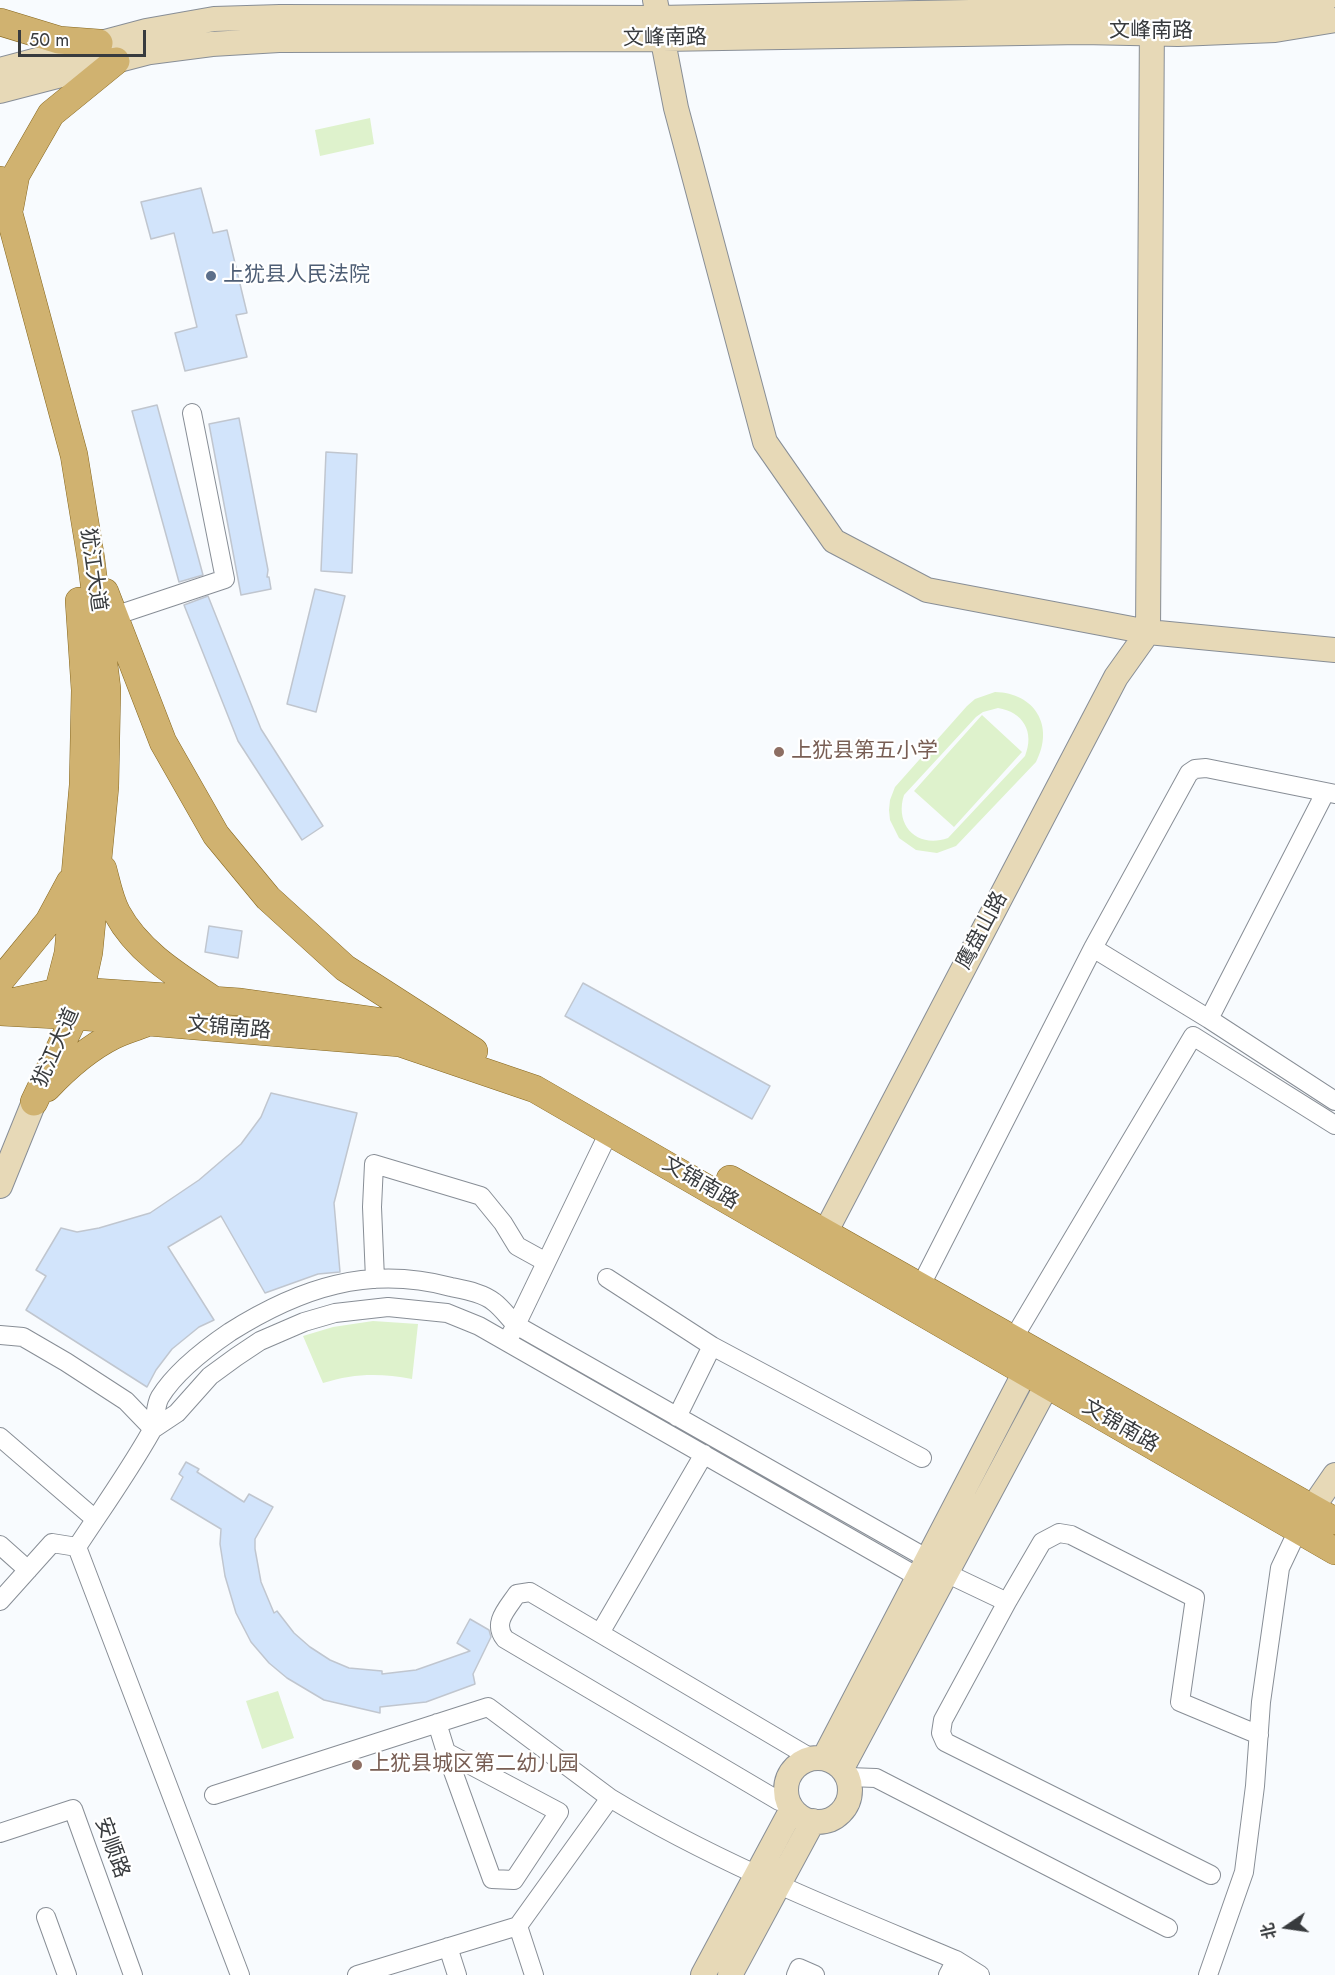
<!DOCTYPE html>
<html>
<head>
<meta charset="utf-8">
<style>
	body { margin:0 }
	#map { position:relative; width:1335px; height:1975px; overflow:hidden; background:#f8fbfe; font-family:Jost,"Noto Sans SC",sans-serif }
	canvas { display:block }
	.north { position:absolute; left:1257px; top:1897px; width:60px; height:60px; -webkit-text-stroke:4px #fff; paint-order:stroke; rotate:257deg; font-size:16px; font-weight:700; line-height:24px; text-align:center; color:#383b3e }
	.north::after { content:''; display:block; margin:auto; width:21px; height:27px; background:#383b3e; clip-path:polygon(50% 0,100% 100%,50% 72%,0 100%) }
	.scale { position:absolute; left:18px; top:30px; width:128px; height:27px; box-sizing:border-box; border:3px solid #383b3e; border-top:0; padding-left:8px; font-size:18px; line-height:21px; white-space:nowrap; color:#383b3e; -webkit-text-stroke:4px #fff; paint-order:stroke }
</style>
</head>
<body>
<div id="map">
<canvas width="1335" height="1975"></canvas>
<div class="north">北</div>
<div class="scale">50 m</div>
</div>
<script>
const ctx = document.querySelector('canvas').getContext('2d');
ctx.lineJoin = 'round';
function fill(path, color) { ctx.fillStyle = color; ctx.fill(path, 'evenodd'); }
function stroke(path, color, width, dash) { ctx.strokeStyle = color; ctx.lineWidth = width; ctx.lineCap = dash ? 'butt' : 'round'; ctx.setLineDash(dash || []); ctx.stroke(path); }
function label(font, color, halo, rows, align = 'center') {
  ctx.font = font + ' Jost,"Noto Sans SC",sans-serif'; ctx.lineWidth = 4.5; ctx.setLineDash([]); ctx.textBaseline = 'middle'; ctx.strokeStyle = halo; ctx.fillStyle = color; for (const [text, x, y, turn = 0] of rows) {
    ctx.save(); ctx.translate(x, y); ctx.rotate((+turn || 0) * Math.PI / 180); ctx.textAlign = isNaN(turn) ? turn : align; if (halo) ctx.strokeText(text, 0, 0); ctx.fillText(text, 0, 0); ctx.restore();
  }
}
fill(new Path2D(`
	M 370,118 L 374,144 L 320,156 L 315,130 Z
	M 995,692 C 1035,693 1055,726 1036,762 L 956,846 L 937,853 L 916,850 L 899,838 L 890,820 L 889,810 L 890,800 L 895,787 L 967,706 L 975,699 ZM 998,708 C 1023,712 1035,732 1025,756 L 948,838 C 918,849 894,826 904,795 L 976,717 L 983,712 Z
	M 982,715 L 1022,752 L 954,827 L 914,791 Z
	M 373,1321 L 418,1324 L 412,1379 C 381,1373 354,1373 323,1383 L 303,1336 L 333,1327 Z
	M 278,1691 L 294,1738 L 262,1749 L 246,1701 Z`), '#def2cc');
const building = new Path2D(`
	M 201,188 L 213,233 L 227,230 L 247,313 L 236,315 L 247,357 L 185,371 L 175,333 L 197,327 L 174,233 L 151,239 L 141,202 Z
	M 157,405 L 203,575 L 179,582 L 132,411 Z
	M 239,418 L 268,570 L 267,577 L 269,577 L 271,589 L 241,595 L 209,424 Z
	M 326,452 L 357,454 L 352,573 L 321,571 Z
	M 315,589 L 345,596 L 316,712 L 287,704 Z
	M 208,596 L 261,729 L 323,826 L 302,840 L 238,741 L 184,605 Z
	M 209,926 L 242,931 L 238,958 L 205,952 Z
	M 583,983 L 770,1086 L 752,1119 L 565,1016 Z
	M 271,1093 L 357,1113 L 334,1203 L 340,1272 L 318,1274 L 265,1293 L 221,1216 L 168,1247 L 214,1320 L 199,1327 L 172,1349 L 156,1370 L 147,1387 L 26,1310 L 46,1276 L 36,1270 L 61,1228 L 77,1232 L 99,1228 L 150,1213 L 199,1180 L 241,1144 L 261,1117 Z
	M 186,1462 L 199,1469 L 197,1472 L 244,1502 L 249,1494 L 273,1507 L 255,1539 L 255,1549 L 261,1582 L 274,1613 L 277,1611 L 294,1633 L 310,1647 L 330,1660 L 349,1668 L 382,1671 L 382,1674 L 416,1670 L 470,1651 L 457,1643 L 470,1619 L 489,1630 L 491,1637 L 473,1674 L 475,1684 L 426,1702 L 380,1707 L 380,1713 L 324,1700 L 287,1678 L 269,1663 L 251,1642 L 236,1613 L 225,1576 L 220,1544 L 221,1529 L 171,1499 L 183,1477 L 179,1474 Z`);
fill(building, '#d2e4fb');
stroke(building, '#c0c6cf', 1.5);
const street = new Path2D(`
	M 114,616 L 225,579 L 192,413
	M 1093,948 L 1209,1019 L 1335,1101
	M 1209,1019 L 1325,793
	M 609,1132 L 516,1325 L 928,1559
	M 607,1278 L 712,1346
	M 375,1279 L 372,1207 L 374,1164 L 481,1196 L 503,1223 L 517,1246 L 546,1262
	M 920,1287 L 1093,948 L 1189,773 L 1195,769 L 1206,768 L 1335,794
	M 0,1335 L 23,1337 L 66,1362 L 126,1401 L 153,1429
	M 1013,1339 L 1193,1036 L 1335,1125
	M 677,1417 L 712,1346 L 922,1458
	M 153,1429 L 177,1413 L 210,1376 L 236,1357 L 260,1341 L 304,1322 L 335,1313 L 388,1307 L 447,1313 L 479,1326 L 918,1577
	M 0,1437 L 95,1519
	M 0,1545 L 28,1570
	M 946,1573 L 1007,1602 L 943,1720 L 941,1733 L 945,1742 L 1211,1875
	M 0,1601 L 52,1543 L 77,1547
	M 1007,1602 L 1042,1542 L 1059,1533 L 1071,1535 L 1195,1598 L 1180,1702 L 1259,1735
	M 600,1633 L 704,1454
	M 437,1723 L 446,1752 L 559,1812 L 514,1880 L 492,1879 L 446,1752
	M 848,1777 L 876,1778 L 1168,1928
	M 214,1795 L 488,1707 L 610,1798
	M 788,1799 L 779,1801 L 505,1639 C 492,1623 507,1609 517,1594 L 530,1592 L 811,1758
	M 0,1833 L 73,1809 L 133,1975
	M 46,1917 L 67,1975
	M 518,1926 L 534,1975
	M 448,1947 L 457,1975
	M 960,1970 L 956,1960 L 980,1975
	M 240,1975 L 77,1547 C 102,1509 129,1471 151,1432 C 157,1422 154,1407 160,1397 C 176,1371 205,1349 230,1332 C 300,1288 368,1265 451,1287 C 465,1290 483,1293 494,1302 C 502,1308 509,1318 516,1325 L 507,1341
	M 357,1975 L 518,1926 L 610,1798 C 719,1864 839,1911 956,1960 L 948,1975
	M 796,1975 L 799,1968 L 815,1975
	M 1208,1975 L 1244,1872 L 1255,1786 L 1261,1702 L 1280,1568 L 1298,1530`);
const secondary = new Path2D(`
	M 655,0 L 676,108 L 765,442 L 834,541 L 927,590 L 1148,632 L 1335,650
	M 0,70 L 146,31 L 214,19 L 280,17 L 658,18 L 1074,10 L 1178,12 L 1272,9 L 1325,0
	M 0,91 L 150,52 L 212,44 L 279,40 L 663,39 L 1082,32 L 1178,34 L 1275,30 L 1335,20
	M 0,1186 L 34,1102
	M 825,1233 L 1116,677 L 1148,632 L 1152,19
	M 1302,1523 L 1335,1475
	M 824,1758 L 1025,1372
	M786 1790a32 32 0 1 1 64 0a32 32 0 1 1-64 0Z
	M 842,1768 L 1047,1385
	M 703,1975 L 792,1809
	M 730,1975 L 813,1821`);
const primary = new Path2D(`
	M 0,22 L 59,40 L 99,43
	M 0,180 L 74,455 L 91,559 L 107,689 L 105,787 L 89,952 L 75,1016 L 34,1102
	M 10,207 L 16,175 L 51,114 L 116,61
	M 105,592 L 163,742 L 216,835 L 268,898 L 345,968 L 474,1051
	M 103,869 C 107,884 110,900 117,913 C 138,952 178,976 214,1000
	M 0,981 L 49,921 L 70,882
	M 7,1003 L 57,992 L 80,991 L 241,1002 L 399,1024 L 431,1035
	M 54,1007 L 68,953 L 83,785 L 85,690 L 79,601
	M 0,1012 L 75,1016 L 400,1043 L 535,1089 L 1335,1551
	M 47,1088 C 66,1068 89,1048 113,1036 C 123,1031 134,1028 144,1024
	M 730,1179 L 1335,1521`);
stroke(street, '#888e96', 20);
stroke(secondary, '#888e96', 26);
stroke(primary, '#866720', 28);
stroke(street, '#fff', 18);
stroke(secondary, '#e7d9b7', 24);
stroke(primary, '#d0b270', 27);
for (const [x, y, r, color] of [
	[211,276,6,"#5c6f8a"],
	[779,752,6,"#8d6e63"],
	[357,1765,6,"#8d6e63"]
]) { const dot = new Path2D(); dot.arc(x, y, r, 0, 2 * Math.PI); ctx.fillStyle = color; ctx.fill(dot); stroke(dot, '#fff', 2); }
label('21px', '#383b3e', '#fff', [
	["文峰南路",1151,32],
	["文峰南路",665,39,-1],
	["犹江大道",92,570,82],
	["鹰盘山路",983,931,-62],
	["文锦南路",229,1029,5],
	["犹江大道",57,1048,-66],
	["文锦南路",700,1184,30],
	["文锦南路",1120,1427,30],
	["安顺路",111,1848,70]
]);
label('21px', '#4e5e75', '#fff', [
	["上犹县人民法院",223,276]
], 'left');
label('21px', '#785e54', '#fff', [
	["上犹县第五小学",791,752],
	["上犹县城区第二幼儿园",369,1765]
], 'left');
</script>
</body>
</html>
